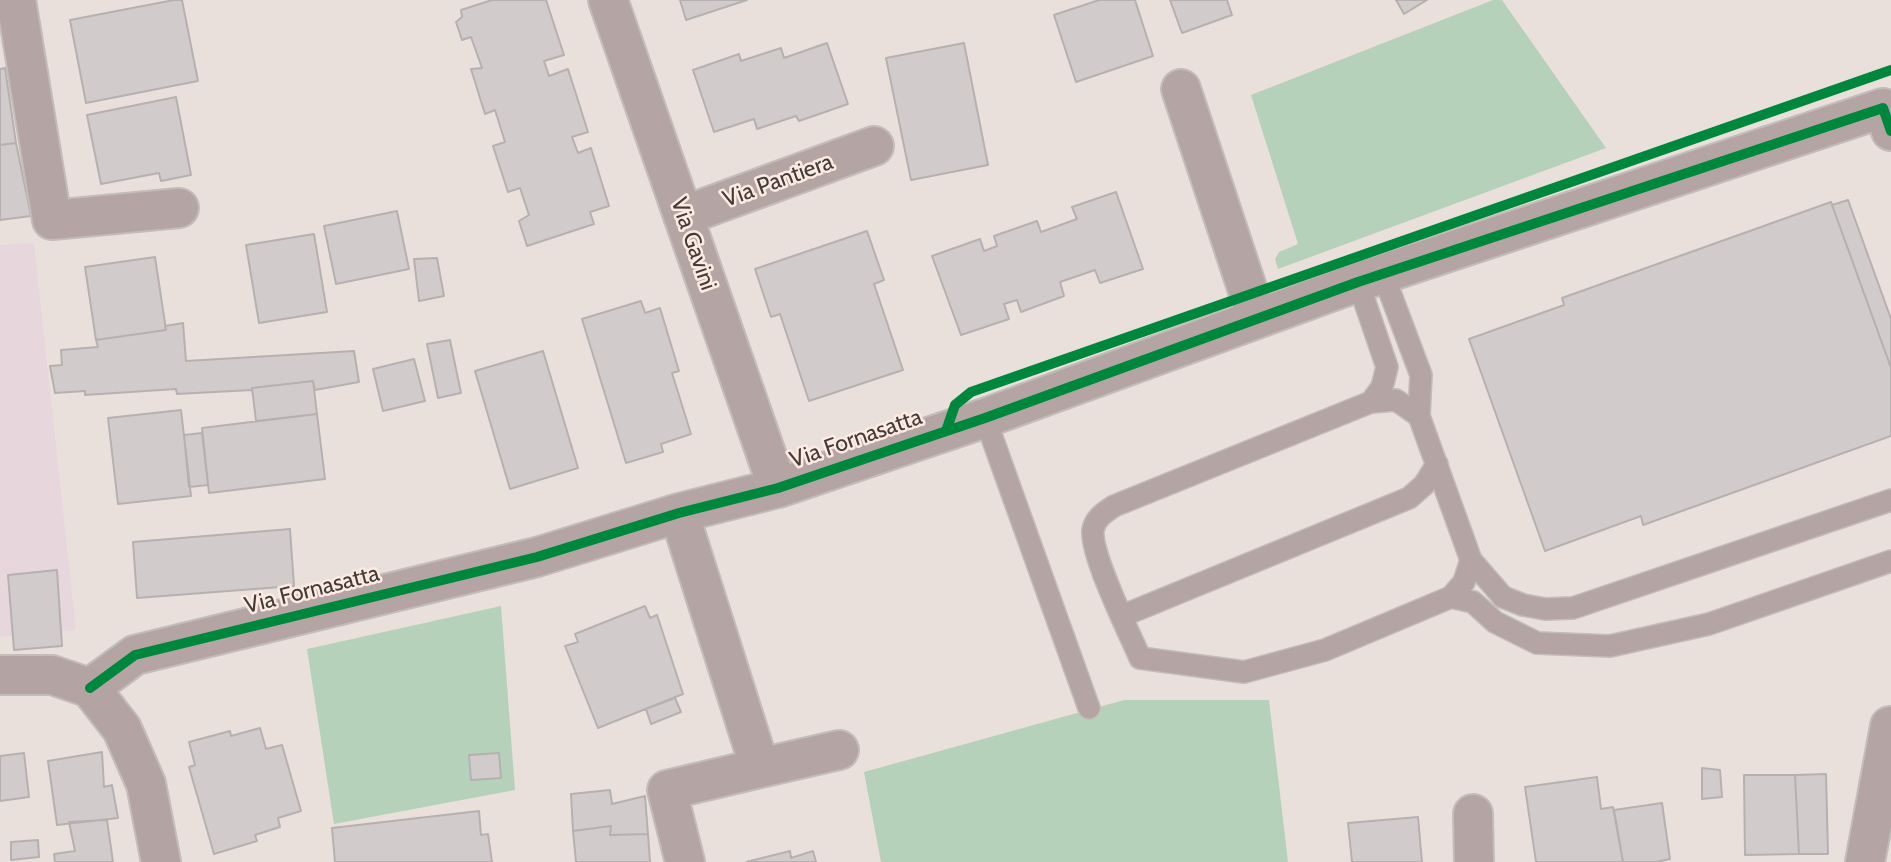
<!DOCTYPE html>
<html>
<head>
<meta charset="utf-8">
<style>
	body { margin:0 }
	canvas { display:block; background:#eae0db }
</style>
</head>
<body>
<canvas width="1891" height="862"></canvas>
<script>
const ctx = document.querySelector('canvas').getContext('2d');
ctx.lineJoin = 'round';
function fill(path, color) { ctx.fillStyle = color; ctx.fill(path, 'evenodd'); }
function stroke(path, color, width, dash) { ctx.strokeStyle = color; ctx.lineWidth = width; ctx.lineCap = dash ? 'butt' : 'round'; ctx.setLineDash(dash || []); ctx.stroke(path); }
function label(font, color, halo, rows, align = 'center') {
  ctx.font = font + ' Cabin,sans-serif'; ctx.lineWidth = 5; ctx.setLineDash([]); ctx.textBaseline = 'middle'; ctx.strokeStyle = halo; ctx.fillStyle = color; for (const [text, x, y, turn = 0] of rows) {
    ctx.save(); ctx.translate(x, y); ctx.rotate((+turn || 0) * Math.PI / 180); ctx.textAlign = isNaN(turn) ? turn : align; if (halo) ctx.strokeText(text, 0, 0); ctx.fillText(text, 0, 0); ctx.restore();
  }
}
fill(new Path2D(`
	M 34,243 L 76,630 L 0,637 L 0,245 Z`), '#e7d7dd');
fill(new Path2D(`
	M 1493,0 L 1502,0 L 1606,148 L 1278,269 L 1275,259 L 1279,252 L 1298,244 L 1251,95 Z
	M 501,606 L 515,790 L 334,824 L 307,649 Z
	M 1124,700 L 1269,700 L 1288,862 L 881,862 L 864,772 Z`), '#b6d1b9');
const building = new Path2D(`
	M 174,0 L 182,0 L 198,81 L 86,103 L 70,20 Z
	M 492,0 L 546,0 L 564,55 L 544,61 L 549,76 L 568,69 L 588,132 L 572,137 L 578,153 L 591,148 L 609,206 L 590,212 L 594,224 L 527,246 L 519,221 L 529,215 L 520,188 L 508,192 L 493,146 L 505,142 L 495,110 L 485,114 L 471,69 L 482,68 L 471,37 L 462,40 L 456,22 L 462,17 L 461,10 Z
	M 680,0 L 747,0 L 686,20 Z
	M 1099,0 L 1135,0 L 1153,56 L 1076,82 L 1054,15 Z
	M 1170,0 L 1227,0 L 1232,15 L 1182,33 Z
	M 1396,0 L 1427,0 L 1404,14 Z
	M 827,43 L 848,104 L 799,121 L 796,116 L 757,129 L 754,119 L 714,132 L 693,70 L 739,54 L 741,61 L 781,48 L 784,58 Z
	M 964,43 L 988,165 L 911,180 L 886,58 Z
	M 5,68 L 16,143 L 0,145 L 0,69 Z
	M 176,97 L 191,175 L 161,181 L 159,173 L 101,184 L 87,115 Z
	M 16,143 L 31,216 L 0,220 L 0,145 Z
	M 1116,192 L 1143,269 L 1100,283 L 1095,270 L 1060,282 L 1064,296 L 1021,312 L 1017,300 L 1004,304 L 1009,319 L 961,335 L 932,256 L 980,239 L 984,251 L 997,246 L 994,236 L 1037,221 L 1041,232 L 1077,219 L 1072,207 Z
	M 1848,200 L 1891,319 L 1891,368 L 1832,205 Z
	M 1831,202 L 1891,368 L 1891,436 L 1643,525 L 1641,516 L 1545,551 L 1469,339 L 1564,305 L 1562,298 Z
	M 397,211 L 409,269 L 336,284 L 324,226 Z
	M 867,231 L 884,280 L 874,284 L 903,370 L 809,401 L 780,314 L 771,317 L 755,269 Z
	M 314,234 L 327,312 L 259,323 L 246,245 Z
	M 155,257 L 166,330 L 96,340 L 85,267 Z
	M 437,258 L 444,296 L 419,301 L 414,259 Z
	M 641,301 L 645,313 L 660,308 L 679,371 L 672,373 L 691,434 L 661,444 L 663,452 L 626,463 L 582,319 Z
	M 183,323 L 186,361 L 354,351 L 359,382 L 315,390 L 313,381 L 252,388 L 252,390 L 177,394 L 176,389 L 85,395 L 85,391 L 55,393 L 50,366 L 62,365 L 61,350 L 98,347 L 96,340 L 166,330 L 165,326 Z
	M 450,340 L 461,393 L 438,398 L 427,344 Z
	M 543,351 L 578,468 L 510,489 L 475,371 Z
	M 414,359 L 425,401 L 383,411 L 373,369 Z
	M 313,381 L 317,414 L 256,421 L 252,388 Z
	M 181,410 L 191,496 L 118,504 L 108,418 Z
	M 317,414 L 325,479 L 209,493 L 202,428 Z
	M 202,433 L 208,485 L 189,487 L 184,435 Z
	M 290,529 L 294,586 L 137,598 L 133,542 Z
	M 57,570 L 62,646 L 14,650 L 8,575 Z
	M 645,606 L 650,618 L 657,615 L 683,694 L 598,728 L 565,646 L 578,642 L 575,634 Z
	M 675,698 L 681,712 L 651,724 L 646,709 Z
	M 260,728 L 266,749 L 282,745 L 301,811 L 278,818 L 280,827 L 255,835 L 257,841 L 214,854 L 189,767 L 195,765 L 189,742 L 230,731 L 231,736 Z
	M 102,752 L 104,787 L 112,785 L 118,818 L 57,825 L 48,761 Z
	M 24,753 L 29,797 L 0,801 L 0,756 Z
	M 499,753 L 501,778 L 471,780 L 469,755 Z
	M 1702,768 L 1720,770 L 1722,797 L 1702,799 Z
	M 1826,774 L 1828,854 L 1799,854 L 1795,775 Z
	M 1744,775 L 1795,775 L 1799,854 L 1745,855 Z
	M 1597,777 L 1601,809 L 1613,807 L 1623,862 L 1536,862 L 1525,787 Z
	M 610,790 L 612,804 L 645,796 L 648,834 L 610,835 L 611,826 L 573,831 L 571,794 Z
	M 1662,803 L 1670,859 L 1656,862 L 1623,862 L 1614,810 Z
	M 479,811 L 481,835 L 488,834 L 492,862 L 335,862 L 332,828 Z
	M 1418,817 L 1422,862 L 1352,862 L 1348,823 Z
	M 107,820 L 113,862 L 55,862 L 54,854 L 75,851 L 69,822 Z
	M 611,826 L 610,835 L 648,834 L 650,862 L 576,862 L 573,831 Z
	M 38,840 L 39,857 L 11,860 L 11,842 Z
	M 790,851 L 791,858 L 813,851 L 816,862 L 746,862 Z`);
fill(building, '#d1cbcc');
stroke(building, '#b6b1b1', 2);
const lane = new Path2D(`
	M 1383,274 L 1421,375 L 1419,416 L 1471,560 L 1503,597 L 1523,605 L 1545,609 L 1573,608 L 1891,500
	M 1358,282 L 1387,367 L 1382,387 L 1371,402
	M 1419,416 L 1396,400 L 1371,402 L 1114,506 C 1105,512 1095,518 1093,530 C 1090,554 1129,632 1140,658 L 1244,672 L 1325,650 L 1451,597 L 1464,582 L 1471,560
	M 985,418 L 1089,708
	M 1451,597 L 1473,602 L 1495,622 L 1537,643 L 1610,646 L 1709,624 L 1891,561
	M 1122,616 L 1409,498 L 1424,485 L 1437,464`);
const street = new Path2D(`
	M 16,0 L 52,220 L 179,208
	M 608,0 L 778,488
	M 1181,89 L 1257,318
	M 683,216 L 874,146
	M 679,513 L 760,768 L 667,790 L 685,862
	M 90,688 L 135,655 L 537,557 L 679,513 L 778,488 L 985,418 L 1358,282 L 1883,108 L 1891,131
	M 760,768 L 839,750
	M 1473,814 L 1474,862
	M 1865,862 L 1890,726`);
const secondary = new Path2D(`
	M 0,675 L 52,675 L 90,688 L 122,729 L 146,784 L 161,862`);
stroke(lane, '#c3bcb9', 24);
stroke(street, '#c3bcb9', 42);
stroke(secondary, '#c3bcb9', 42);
stroke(lane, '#b4a5a4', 21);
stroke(street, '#b4a5a4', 38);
stroke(secondary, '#b3a4a3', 38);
stroke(new Path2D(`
	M 946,431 L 955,405 L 971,392 L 1891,70
	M 90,688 L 135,655 L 537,557 L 679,513 L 778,488 L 985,418 L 1358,282 L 1883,108 L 1891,131`), '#00873e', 10);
label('23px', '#423b38', '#fdeae2', [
	["Via Pantiera",778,181,-20],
	["Via Gavini",693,244,71],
	["Via Fornasatta",856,439,-19],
	["Via Fornasatta",312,590,-14]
]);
</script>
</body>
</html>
